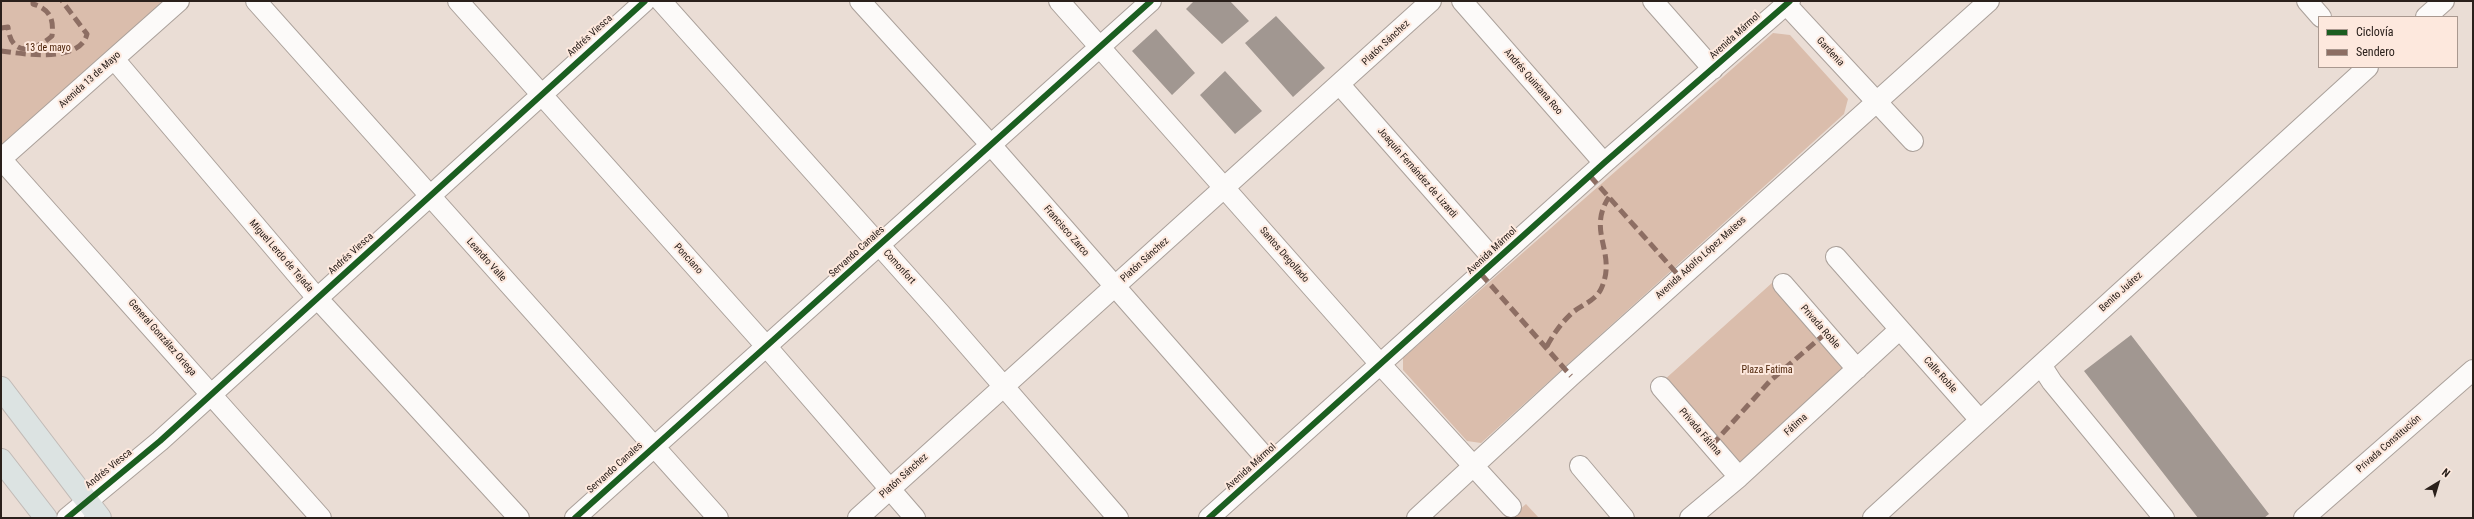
<!DOCTYPE html>
<html>
<head>
<meta charset="utf-8">
<style>
	body { margin:0 }
	#map { position:relative; width:2474px; height:519px; overflow:hidden; background:#eaddd5; font-family:"Roboto Condensed",sans-serif }
	canvas { display:block }
	.frame { position:absolute; inset:0; border:2px solid #2a201b; pointer-events:none }
	.legend { position:absolute; left:2318px; top:16px; width:140px; height:52px; box-sizing:border-box; background:#fde8dd; border:1px solid #a9988f; margin:0; padding:5px 7px; list-style:none; font-size:12px; color:#2a201b }
	.legend li { display:flex; align-items:center; gap:8px; height:20px }
	.legend b { width:20px; border:1px solid #a9988f }
	.north { position:absolute; left:2418px; top:463px; width:40px; height:40px; -webkit-text-stroke:3px #fde8dd; paint-order:stroke; rotate:38deg; font-size:11px; font-weight:700; line-height:16px; text-align:center; color:#2a201b }
	.north::after { content:''; display:block; margin:auto; width:14px; height:18px; background:#2a201b; clip-path:polygon(50% 0,100% 100%,50% 72%,0 100%) }
</style>
</head>
<body>
<div id="map">
<canvas width="2474" height="519"></canvas>
<div class="frame"></div>
<ul class="legend">
<li><b style="height:5px;background:#1b5e20"></b>Ciclovía</li>
<li><b style="height:5px;background:#8d6e63"></b>Sendero</li>
</ul>
<div class="north">N</div>
</div>
<script>
const ctx = document.querySelector('canvas').getContext('2d');
ctx.lineJoin = 'round';
function fill(path, color) { ctx.fillStyle = color; ctx.fill(path, 'evenodd'); }
function stroke(path, color, width, dash) { ctx.strokeStyle = color; ctx.lineWidth = width; ctx.lineCap = dash ? 'butt' : 'round'; ctx.setLineDash(dash || []); ctx.stroke(path); }
function label(font, color, halo, rows, align = 'center') {
  ctx.font = font + ' "Roboto Condensed",sans-serif'; ctx.lineWidth = 4; ctx.setLineDash([]); ctx.textBaseline = 'middle'; ctx.strokeStyle = halo; ctx.fillStyle = color; for (const [text, x, y, turn = 0] of rows) {
    ctx.save(); ctx.translate(x, y); ctx.rotate((+turn || 0) * Math.PI / 180); ctx.textAlign = isNaN(turn) ? turn : align; if (halo) ctx.strokeText(text, 0, 0); ctx.fillText(text, 0, 0); ctx.restore();
  }
}
fill(new Path2D(`
	M 1,1 L 175,1 L 1,152 Z
	M 1773,33 L 1790,35 L 1848,99 L 1844,114 L 1481,443 L 1467,441 L 1403,370 L 1403,358 Z
	M 1773,282 L 1856,373 L 1742,472 L 1663,381 Z
	M 1526,504 L 1539,518 L 1510,518 Z`), '#dabdac');
fill(new Path2D(`
	M 1194,1 L 1230,1 L 1249,21 L 1222,44 L 1186,9 Z
	M 1276,16 L 1325,68 L 1293,97 L 1245,43 Z
	M 1156,29 L 1195,73 L 1172,95 L 1132,51 Z
	M 1225,71 L 1262,111 L 1235,134 L 1200,95 Z
	M 2131,335 L 2269,514 L 2264,518 L 2198,518 L 2084,371 Z`), '#a19791');
const minor = new Path2D(`
	M 256,1 L 718,518
	M 458,1 L 766,346 L 915,518
	M 661,1 L 940,313 L 1118,518
	M 860,1 L 990,144 L 1270,463
	M 1059,1 L 1381,365 L 1511,507
	M 1462,1 L 1604,163
	M 1653,1 L 1713,69
	M 1783,1 L 1913,141
	M 2307,1 L 2321,17
	M 2426,17 L 2444,1
	M 114,59 L 317,298 L 519,518
	M 1340,85 L 1495,261
	M 1,159 L 321,518
	M 1,159 L 179,1
	M 1836,257 L 1980,420
	M 1783,284 L 1857,369
	M 2041,365 L 2052,382 L 2164,518
	M 1661,387 L 1739,477
	M 1580,466 L 1624,518
	M 67,518 L 160,441 L 645,1
	M 575,518 L 1151,1
	M 858,518 L 1431,1
	M 1209,518 L 1604,163 L 1790,1
	M 1417,518 L 1571,376 L 1989,1
	M 1690,518 L 1739,477 L 1899,330
	M 1873,518 L 2368,67
	M 2304,518 L 2473,370`);
const major = new Path2D(`
	M 1,388 L 100,518
	M 1,460 L 46,518`);
stroke(minor, '#aaa09a', 22);
stroke(major, '#c1bab6', 24);
stroke(minor, '#fcfaf9', 20);
stroke(major, '#dce3e2', 22);
stroke(new Path2D(`
	M 1,28 L 8,27 C 11,58 35,51 52,36 C 54,19 50,9 33,4 L 33,1
	M 1,51 C 24,54 80,63 87,34 L 62,1
	M 1590,176 L 1680,277
	M 1481,274 L 1571,376
	M 1547,346 C 1554,333 1562,322 1573,312 C 1582,305 1596,300 1601,289 C 1618,253 1586,232 1609,197
	M 1712,445 L 1770,381 L 1826,333`), '#8d6e63', 5, [10, 5]);
stroke(new Path2D(`
	M 67,518 L 160,441 L 645,1
	M 575,518 L 1151,1
	M 1209,518 L 1604,163 L 1790,1`), '#1b5e20', 6);
label('10px', '#2a201b', '#fde8dd', [
	["Andrés Viesca",590,36,-42],
	["Avenida Mármol",1735,36,-42],
	["Platón Sánchez",1386,43,-43],
	["Gardenia",1830,52,47],
	["Avenida 13 de Mayo",90,80,-42],
	["Andrés Quintana Roo",1533,82,49],
	["Joaquín Fernández de Lizardi",1417,173,49],
	["Francisco Zarco",1066,231,49],
	["Avenida Mármol",1492,251,-43],
	["Servando Canales",857,252,-42],
	["Andrés Viesca",351,254,-42],
	["Santos Degollado",1284,255,49],
	["Miguel Lerdo de Tejada",281,256,49],
	["Avenida Adolfo López Mateos",1701,258,-42],
	["Ponciano",688,259,48],
	["Leandro Valle",486,260,48],
	["Platón Sánchez",1145,260,-42],
	["Comonfort",899,267,48],
	["Benito Juárez",2121,292,-42],
	["Privada Roble",1820,327,49],
	["General González Ortega",162,338,49],
	["Calle Roble",1940,375,48],
	["Fátima",1796,425,-42],
	["Privada Fátima",1700,432,49],
	["Privada Constitución",2389,444,-41],
	["Avenida Mármol",1251,467,-42],
	["Servando Canales",615,468,-42],
	["Andrés Viesca",109,469,-39],
	["Platón Sánchez",904,476,-42]
]);
label('10px', '#481e02', '#fde8dd', [
	["13 de mayo",48,48],
	["Plaza Fatima",1767,370]
]);
</script>
</body>
</html>
